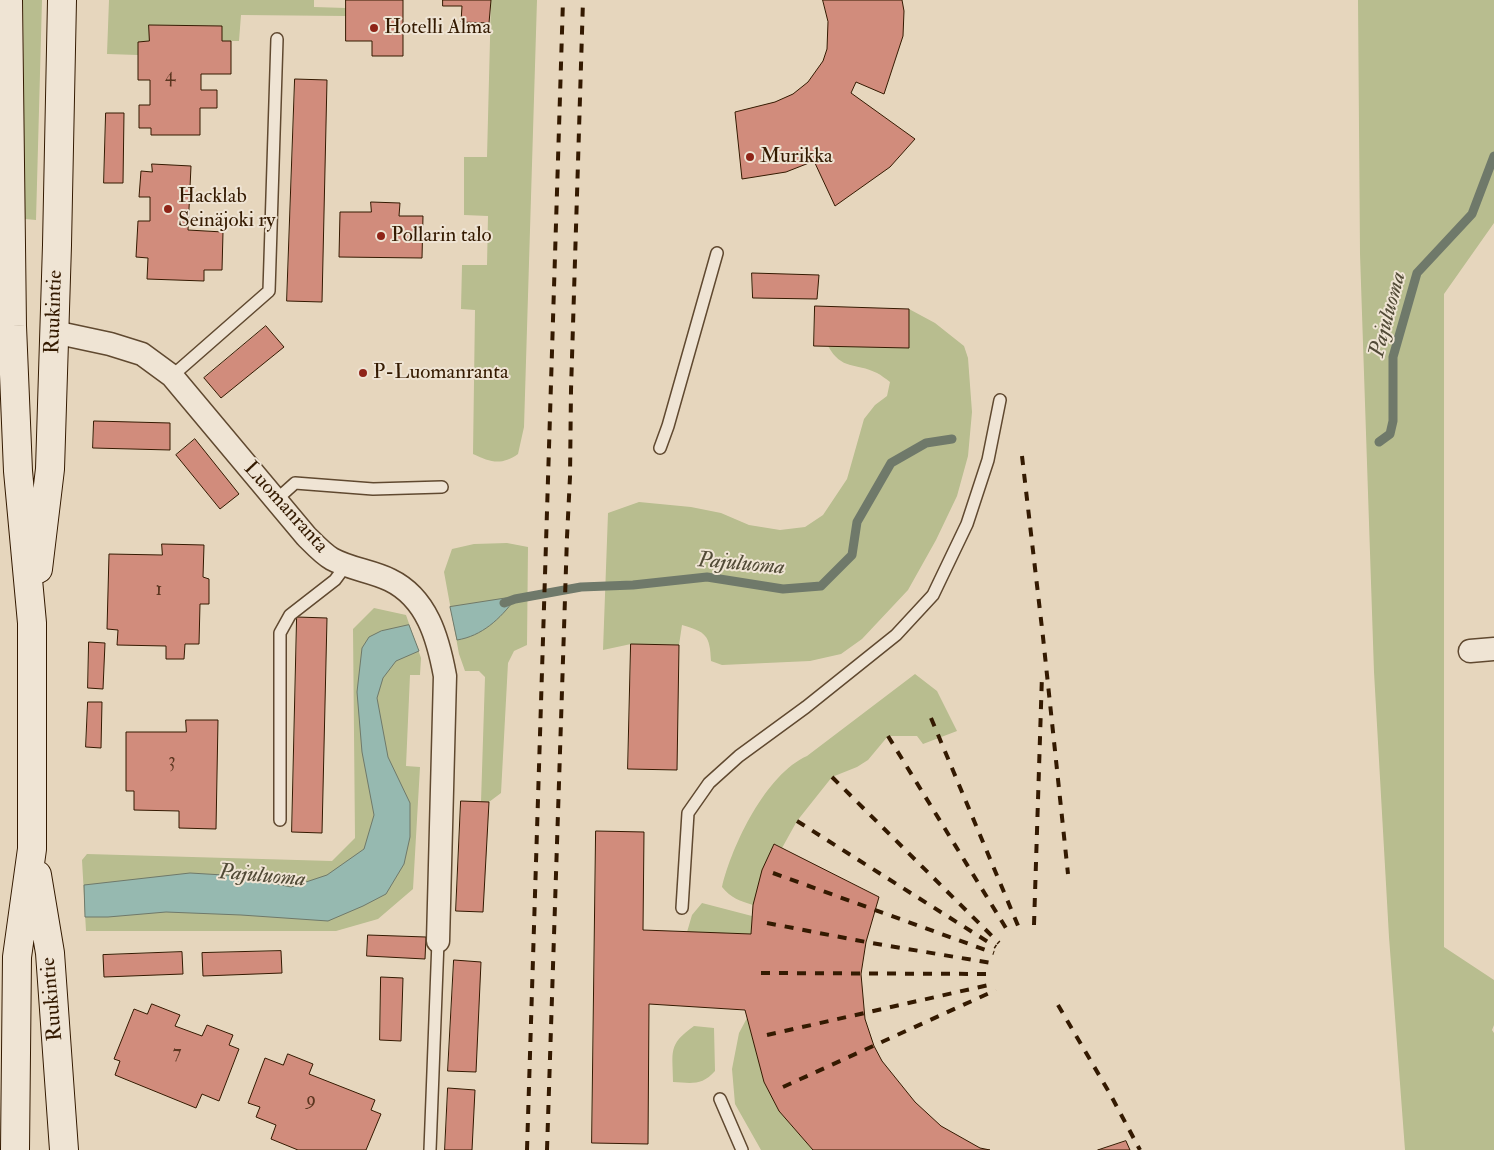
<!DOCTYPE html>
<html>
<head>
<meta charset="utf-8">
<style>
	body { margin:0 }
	canvas { display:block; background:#e6d6bd }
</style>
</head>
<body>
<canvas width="1494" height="1150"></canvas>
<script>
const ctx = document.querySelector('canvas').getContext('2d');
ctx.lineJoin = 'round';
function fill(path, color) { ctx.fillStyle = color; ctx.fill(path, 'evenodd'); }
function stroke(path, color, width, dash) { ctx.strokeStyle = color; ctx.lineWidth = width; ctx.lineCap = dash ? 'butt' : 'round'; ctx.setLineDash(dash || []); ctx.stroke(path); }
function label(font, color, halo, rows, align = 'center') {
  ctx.font = font + ' "IM FELL Double Pica",serif'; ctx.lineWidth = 4; ctx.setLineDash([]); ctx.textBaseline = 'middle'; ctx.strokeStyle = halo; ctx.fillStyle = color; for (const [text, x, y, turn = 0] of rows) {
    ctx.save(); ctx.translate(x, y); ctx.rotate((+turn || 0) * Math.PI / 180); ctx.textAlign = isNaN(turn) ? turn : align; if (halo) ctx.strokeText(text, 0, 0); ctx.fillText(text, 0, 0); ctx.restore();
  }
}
fill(new Path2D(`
	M 23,0 L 42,0 L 36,220 L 25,219 Z
	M 109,0 L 314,0 L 314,7 L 346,8 L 346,16 L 241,15 L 239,41 L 222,41 L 222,26 L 149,25 L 149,41 L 138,42 L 138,55 L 107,54 Z
	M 491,0 L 537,0 L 524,427 L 518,454 C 501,466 490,462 473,454 L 475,310 L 461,309 L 462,265 L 487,265 L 488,216 L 464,215 L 464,157 L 487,157 Z
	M 1358,0 L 1494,0 L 1494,223 L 1444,294 L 1444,947 L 1494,980 L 1494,1025 L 1492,1030 L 1494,1033 L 1494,1150 L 1405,1150 L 1389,937 L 1374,672 L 1360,254 Z
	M 909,309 L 935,323 L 964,346 L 968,358 L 972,412 L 968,456 L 957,496 L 936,540 L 908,590 L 862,639 L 841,654 L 810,661 L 722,665 L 711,661 C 710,635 706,632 682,625 L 679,645 L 631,644 L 603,650 L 608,513 L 639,502 L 691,507 L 721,513 L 749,525 L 780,530 L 805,527 L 823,515 L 847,479 L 864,419 L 875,405 L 887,396 L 890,382 C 886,379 881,375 877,373 C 855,362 842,371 828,346 L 909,348 Z
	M 507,543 L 528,547 L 527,645 L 514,651 L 508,663 L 501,793 L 489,802 L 481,802 L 485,677 L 479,671 L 465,671 L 459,654 L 444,572 L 452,549 L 474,544 Z
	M 374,608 L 406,615 L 421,658 L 420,675 L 410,675 L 406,766 L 420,767 L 413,889 L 378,919 L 336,931 L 86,931 L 82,860 L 87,854 L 332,861 L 355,838 L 353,629 Z
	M 915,674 L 937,691 L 957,731 L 923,744 L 917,736 L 888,736 L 868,760 L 857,767 L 832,777 L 797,821 L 782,848 L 775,844 L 753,905 C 740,901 731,898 722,887 C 732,845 766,774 807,756 Z
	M 702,903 L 752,916 L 751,934 L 687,932 L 692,915 Z
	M 747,1018 L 764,1082 L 779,1111 L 813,1150 L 761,1150 L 735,1104 L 732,1069 L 739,1033 Z
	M 694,1026 L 714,1028 L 715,1071 C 702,1086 691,1083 673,1082 C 673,1052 667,1045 694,1026 Z`), '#b8bd8f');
const water = new Path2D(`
	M 506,598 L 515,599 C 500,619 482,636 457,640 L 450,607 Z
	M 409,625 L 419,651 L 396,661 L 383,678 L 377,698 L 388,757 L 410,803 L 410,837 L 404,864 L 386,894 L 363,906 L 328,921 L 241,915 L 166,912 L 108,917 L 85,917 L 84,885 L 190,873 L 240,876 L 291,887 L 327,875 L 364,849 L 374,815 L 362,752 L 357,692 L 362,648 L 369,637 L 381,631 Z`);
fill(water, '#96b9b0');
stroke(water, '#6f796a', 1);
stroke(new Path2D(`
	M 1379,442 L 1390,434 L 1393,421 L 1393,357 L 1417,273 L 1472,214 L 1494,156
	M 504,603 L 515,599 L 581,587 L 633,585 L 707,577 L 783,589 L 821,586 L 852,555 L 857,522 L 891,463 L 926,443 L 952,439`), '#6f796a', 9);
const building = new Path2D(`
	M 346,0 L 403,0 L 403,56 L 372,56 L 372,41 L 346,41 Z
	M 443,0 L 491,0 L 489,23 L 461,22 L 462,6 L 443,6 Z
	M 823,0 L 902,0 L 904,11 L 903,36 L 884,94 L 856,82 L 851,93 L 915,139 L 890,167 L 835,206 L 814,161 L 786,172 L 742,179 L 735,112 L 775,102 L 793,94 L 808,82 L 823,61 L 827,49 L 828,22 Z
	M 149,25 L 222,26 L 222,41 L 231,41 L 231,74 L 201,74 L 201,90 L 217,90 L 217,108 L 200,108 L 200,135 L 151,135 L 151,128 L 139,128 L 139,105 L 150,105 L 150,80 L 138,80 L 138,42 L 149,41 Z
	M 295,79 L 327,80 L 322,302 L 287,301 Z
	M 106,113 L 124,113 L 123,183 L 104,183 Z
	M 152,164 L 191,166 L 188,230 L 223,232 L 222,270 L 204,270 L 204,281 L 147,279 L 148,258 L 136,257 L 138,221 L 150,221 L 150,197 L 139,197 L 141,171 L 152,172 Z
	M 371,202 L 400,203 L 399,216 L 423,216 L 422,258 L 339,257 L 340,212 L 371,212 Z
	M 752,273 L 819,275 L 817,299 L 753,298 Z
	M 815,306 L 909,309 L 909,348 L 814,346 Z
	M 266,326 L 284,347 L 221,398 L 204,378 Z
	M 94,421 L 170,423 L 170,450 L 93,448 Z
	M 195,439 L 239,494 L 220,509 L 176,455 Z
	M 162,544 L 204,545 L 203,577 L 209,579 L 209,604 L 200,604 L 199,644 L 185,644 L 184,659 L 166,659 L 166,646 L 117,645 L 118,630 L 107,629 L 109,554 L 162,555 Z
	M 297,617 L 327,618 L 322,833 L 292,832 Z
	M 89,642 L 105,643 L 103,689 L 88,688 Z
	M 631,644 L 679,645 L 677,770 L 628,769 Z
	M 88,702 L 102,702 L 101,748 L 86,747 Z
	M 186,720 L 218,720 L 216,829 L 179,828 L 179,811 L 134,810 L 134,791 L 126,791 L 126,732 L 186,732 Z
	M 461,801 L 489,802 L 483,912 L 456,911 Z
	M 596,831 L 644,832 L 643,930 L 751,934 L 753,905 L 762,870 L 774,844 L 879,897 L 866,942 L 861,974 L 865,1019 L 874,1046 L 882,1061 L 915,1102 L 941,1126 L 980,1148 L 990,1150 L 813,1150 L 779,1111 L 764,1082 L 745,1010 L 649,1004 L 648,1144 L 592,1143 Z
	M 368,935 L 426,937 L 425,959 L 367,956 Z
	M 281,951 L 282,973 L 203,976 L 202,953 Z
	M 182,952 L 183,974 L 104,977 L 103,955 Z
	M 454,960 L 481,962 L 476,1072 L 448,1071 Z
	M 381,977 L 403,978 L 401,1041 L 380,1040 Z
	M 152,1004 L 180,1015 L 175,1026 L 202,1036 L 207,1025 L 233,1035 L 229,1045 L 239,1049 L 219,1101 L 202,1094 L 196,1108 L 115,1075 L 120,1061 L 114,1059 L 134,1009 L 147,1014 Z
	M 288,1054 L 313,1064 L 309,1074 L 375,1100 L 371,1110 L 381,1114 L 366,1150 L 298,1150 L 271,1139 L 276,1125 L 256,1117 L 260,1107 L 248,1103 L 265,1058 L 283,1065 Z
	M 448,1088 L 475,1090 L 472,1150 L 445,1150 Z
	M 1126,1141 L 1130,1150 L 1098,1150 Z`);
fill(building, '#d18c7c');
stroke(building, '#341a01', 1);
const lane = new Path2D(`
	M 172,376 L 269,291 L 277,39
	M 660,448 L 668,426 L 717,253
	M 276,500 L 295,483 L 373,489 L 442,487
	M 280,820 L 280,633 L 290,615 L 335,580 L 346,565
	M 682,908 L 688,813 L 709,783 L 739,756 L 806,707 L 896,635 L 933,595 L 967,524 L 988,460 L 1000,400
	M 720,1099 L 742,1150
	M 430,1150 L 438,941`);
const street = new Path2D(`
	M 54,332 L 110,344 L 142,354 L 172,376 L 306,536 C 314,544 323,554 332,559 C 350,569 372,571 390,580 C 427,598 438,638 445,676 L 438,941
	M 1470,651 L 1494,649`);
const secondary = new Path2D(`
	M 8,0 L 12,326 L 18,471 L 32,623 L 32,849 L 17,957 L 15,1150
	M 38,569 L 50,469 L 57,245 L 62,0
	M 37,875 L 50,953 L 64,1150`);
stroke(lane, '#604930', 14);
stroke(street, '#604930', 25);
stroke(secondary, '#341a01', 30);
stroke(lane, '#efe4d4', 11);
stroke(street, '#efe4d4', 22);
stroke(secondary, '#efe4d4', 28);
stroke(new Path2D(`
	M 1022,456 L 1043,637 L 1068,874
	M 931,718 L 1019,928
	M 888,736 L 1009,933
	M 832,777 L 999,943
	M 797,821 L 996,947
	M 773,873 L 994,953
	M 767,923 L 866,942 L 991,963
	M 1034,925 L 1042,675
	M 761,973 L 991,974
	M 1058,1005 L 1109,1092 L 1140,1150
	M 767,1035 L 993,984
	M 783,1087 L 996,990
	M 527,1150 L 563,0
	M 547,1150 L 567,537 L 570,477 L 571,390 L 583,0`), '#341a01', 4, [9, 9]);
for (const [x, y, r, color] of [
	[374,28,5,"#8f2418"],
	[750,157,5,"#8f2418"],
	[168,209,5,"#8f2418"],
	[381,236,5,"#8f2418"],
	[363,373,5,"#8f2418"]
]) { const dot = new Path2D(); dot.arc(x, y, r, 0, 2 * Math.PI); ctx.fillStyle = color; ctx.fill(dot); stroke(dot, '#efe4d4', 2); }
label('19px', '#5b3620', null, [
	["4",170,77],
	["1",159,591],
	["3",172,762],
	["7",177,1054],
	["9",311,1101]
]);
label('21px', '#341a01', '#efe4d4', [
	["Hotelli Alma",384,28],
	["Murikka",760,157],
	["Hacklab",178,197],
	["Seinäjoki ry",178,221],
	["Pollarin talo",391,236],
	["P-Luomanranta",373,373]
], 'left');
label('21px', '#341a01', '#efe4d4', [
	["Ruukintie",55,312,-88],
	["Luomanranta",285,508,48],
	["Ruukintie",53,999,-95]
]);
label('italic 22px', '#514a36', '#efe4d4', [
	["Pajuluoma",1389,315,-75],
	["Pajuluoma",741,565,5],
	["Pajuluoma",262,877,5]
]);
</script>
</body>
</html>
